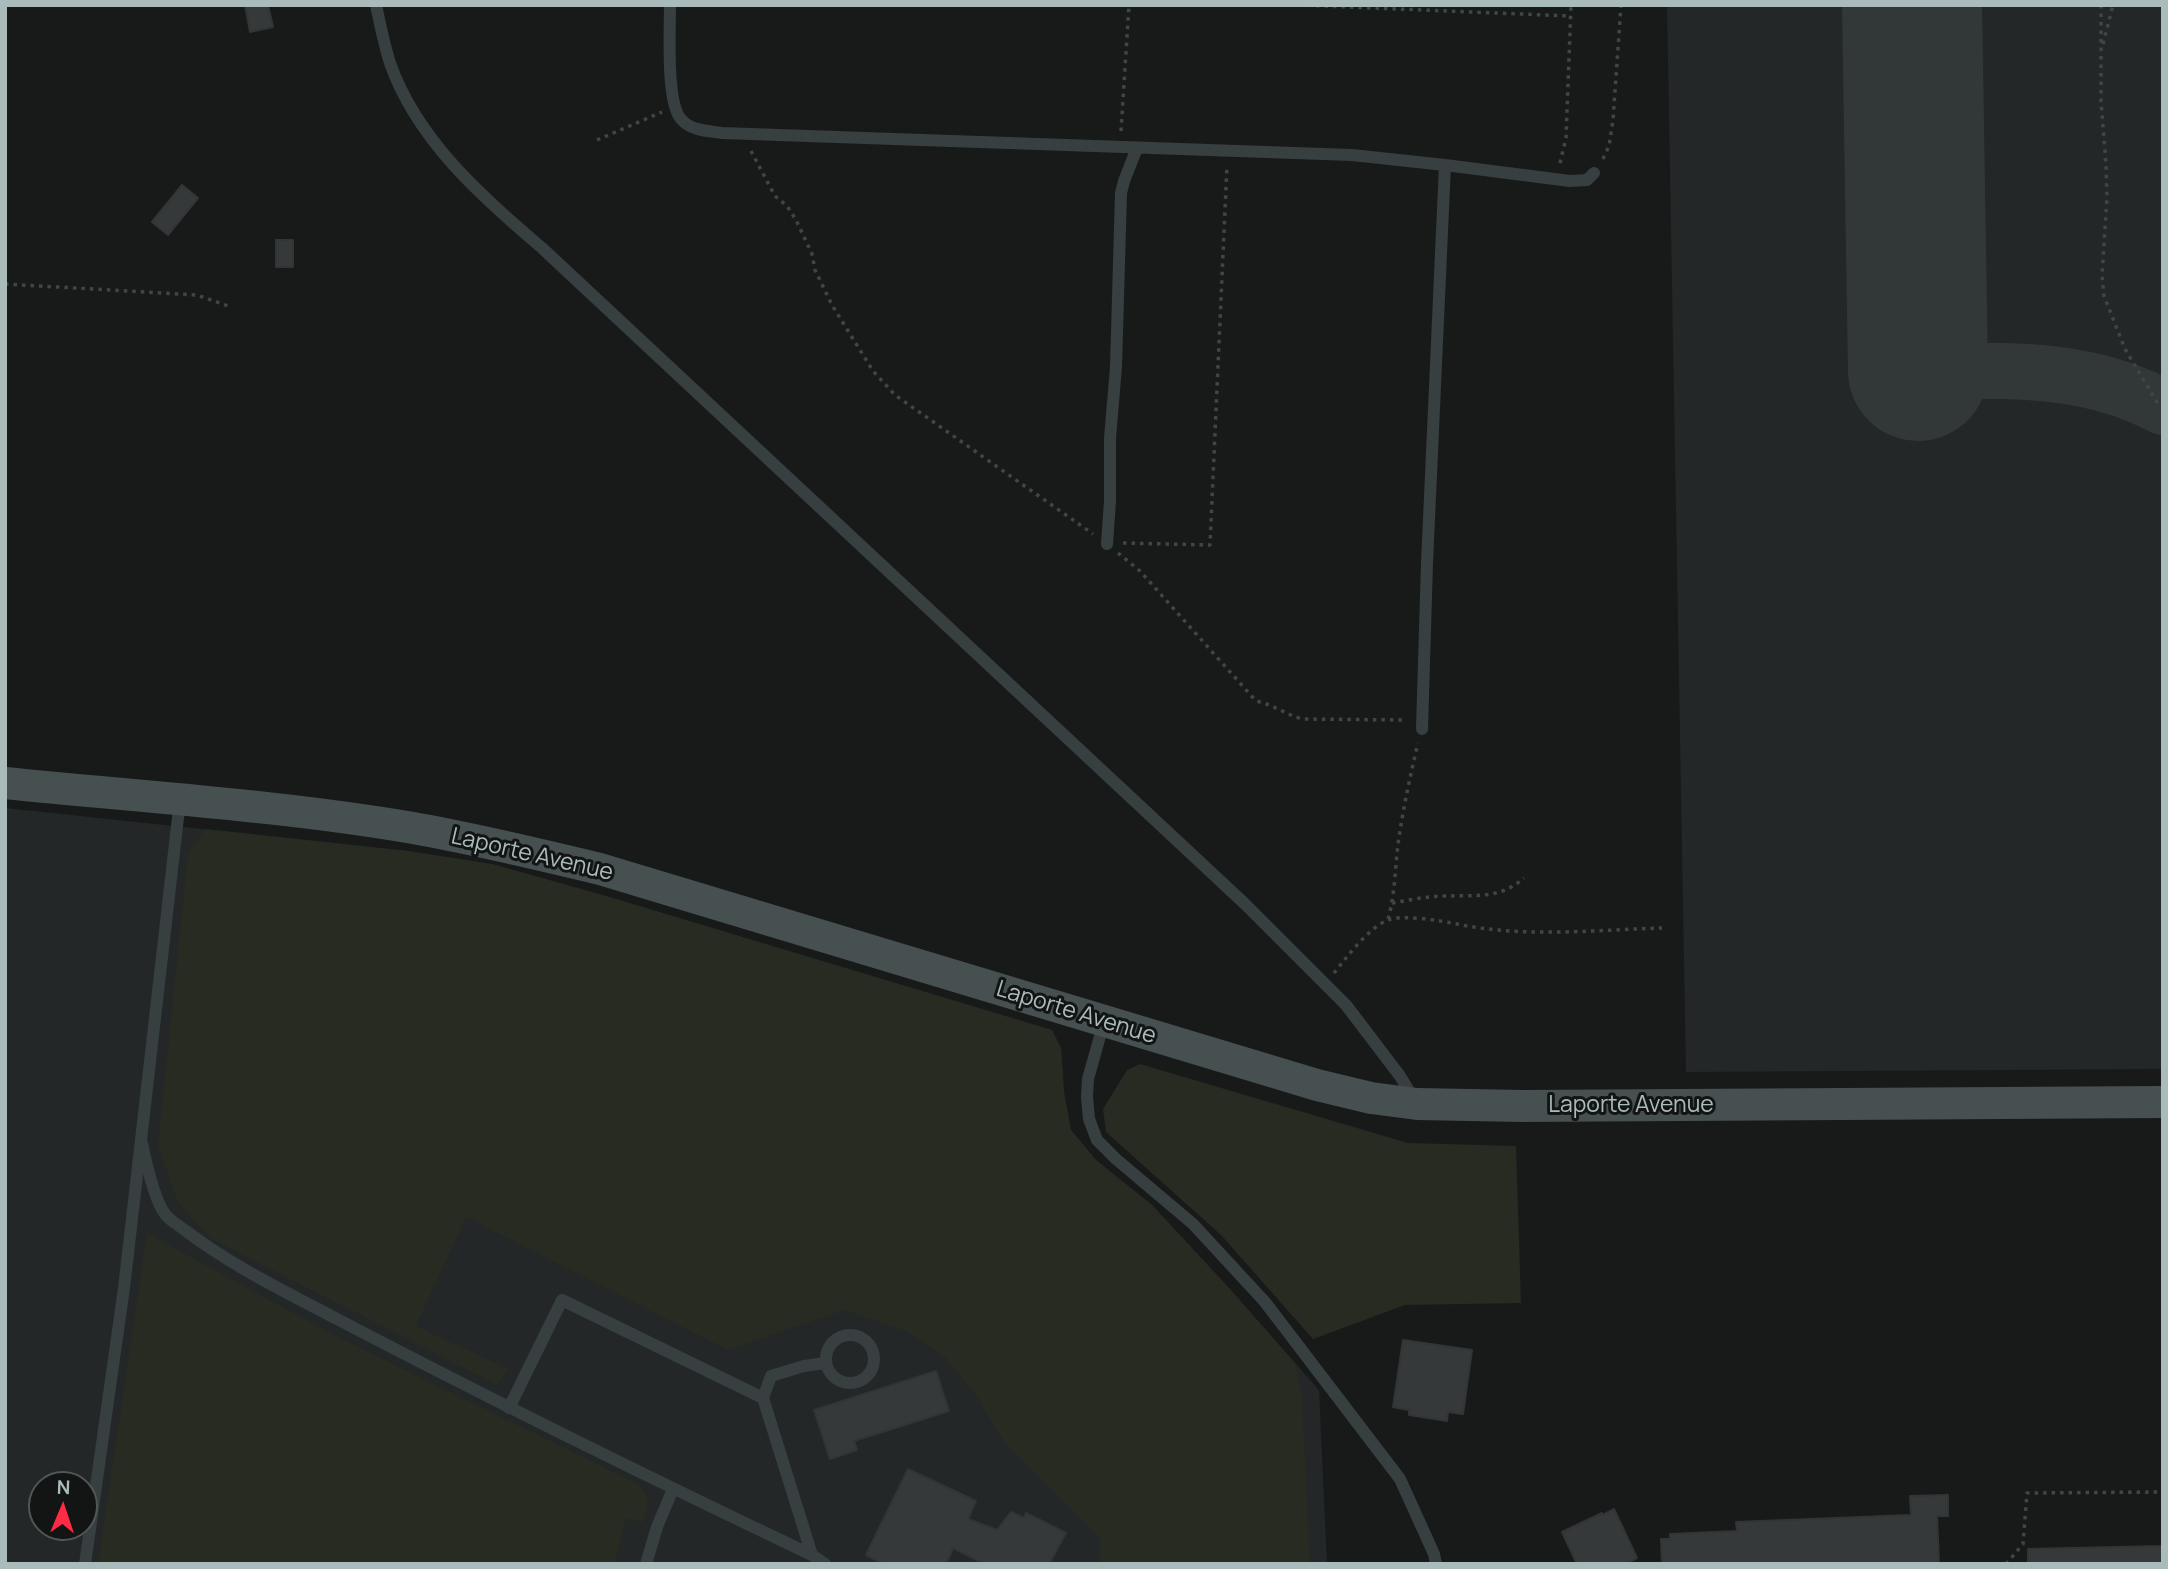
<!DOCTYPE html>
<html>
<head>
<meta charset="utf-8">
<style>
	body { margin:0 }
	#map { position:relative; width:2168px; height:1569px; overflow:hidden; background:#181a1a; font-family:Manrope,sans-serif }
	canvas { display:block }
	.frame { position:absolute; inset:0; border:7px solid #a9bbba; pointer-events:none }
	.north { position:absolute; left:28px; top:1471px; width:70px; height:70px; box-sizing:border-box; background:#131515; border:2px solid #4f5757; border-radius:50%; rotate:2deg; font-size:19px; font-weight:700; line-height:28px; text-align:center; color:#a9bbba }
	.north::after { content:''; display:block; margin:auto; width:24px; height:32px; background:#ff2b44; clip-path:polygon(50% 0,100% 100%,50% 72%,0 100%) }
</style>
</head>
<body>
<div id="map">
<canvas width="2168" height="1569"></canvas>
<div class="frame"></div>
<div class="north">N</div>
</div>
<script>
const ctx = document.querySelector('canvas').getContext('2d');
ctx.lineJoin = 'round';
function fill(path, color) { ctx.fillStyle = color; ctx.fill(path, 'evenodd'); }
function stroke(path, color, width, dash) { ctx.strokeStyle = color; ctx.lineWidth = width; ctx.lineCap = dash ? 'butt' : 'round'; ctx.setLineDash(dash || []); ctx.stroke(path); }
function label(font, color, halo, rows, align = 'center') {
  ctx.font = font + ' Manrope,sans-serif'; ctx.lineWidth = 6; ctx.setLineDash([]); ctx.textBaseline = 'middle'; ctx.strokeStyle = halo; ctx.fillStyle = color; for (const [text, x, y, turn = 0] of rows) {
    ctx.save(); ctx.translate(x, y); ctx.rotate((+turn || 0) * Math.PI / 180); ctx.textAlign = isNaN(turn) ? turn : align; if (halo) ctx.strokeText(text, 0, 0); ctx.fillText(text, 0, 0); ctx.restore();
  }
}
fill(new Path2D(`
	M 1667,5 L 2163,5 L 2163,1069 L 1686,1072 Z
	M 5,808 L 408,851 L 492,864 L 606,896 L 1052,1030 L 1061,1048 L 1064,1092 L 1071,1130 L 1096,1160 L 1152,1205 L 1229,1288 L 1319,1390 L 1327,1564 L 5,1564 ZM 42,1485 L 84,1485 L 84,1527 L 42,1527 Z`), '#242727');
fill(new Path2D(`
	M 205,829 L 408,851 L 492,864 L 606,896 L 1052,1030 L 1061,1048 L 1064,1092 L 1071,1130 L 1096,1160 L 1152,1205 L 1229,1288 L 1295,1363 L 1302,1394 L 1310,1564 L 1099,1564 L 1100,1538 L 1004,1442 L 977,1397 L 945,1357 L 908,1332 L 845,1310 L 728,1350 L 466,1217 L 416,1326 L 509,1369 L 497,1385 L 210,1238 L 177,1201 L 158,1145 L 188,853 Z
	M 1140,1064 L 1408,1143 L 1516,1146 L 1521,1303 L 1405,1305 L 1313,1339 L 1221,1235 L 1106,1132 L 1103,1109 L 1127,1070 Z
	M 147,1233 L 334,1335 L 640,1485 C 651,1501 649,1505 642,1523 L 626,1518 L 615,1564 L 98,1564 Z`), '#282b21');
stroke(new Path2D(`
	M 1918,371 C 2004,371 2084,365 2163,407`), '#323838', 56);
stroke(new Path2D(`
	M 1912,5 L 1918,371`), '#323838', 140);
const building = new Path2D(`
	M 245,5 L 268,5 L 273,27 L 250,32 Z
	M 182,185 L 198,198 L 168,235 L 152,222 Z
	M 276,240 L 293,240 L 293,267 L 276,267 Z
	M 1403,1340 L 1472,1350 L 1463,1414 L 1448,1412 L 1447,1421 L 1409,1415 L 1409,1410 L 1393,1407 Z
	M 936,1371 L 949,1411 L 854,1441 L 857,1450 L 830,1459 L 814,1410 Z
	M 908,1469 L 976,1501 L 968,1519 L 997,1530 L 1011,1512 L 1024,1518 L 1026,1513 L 1066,1533 L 1049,1564 L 985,1564 L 953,1548 L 946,1564 L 884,1564 L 866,1555 Z
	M 1948,1495 L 1948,1516 L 1937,1516 L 1939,1564 L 1662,1564 L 1661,1539 L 1670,1539 L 1670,1534 L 1737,1531 L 1736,1522 L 1911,1515 L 1910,1496 Z
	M 1614,1509 L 1637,1558 L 1625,1564 L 1577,1564 L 1562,1532 L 1602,1513 L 1603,1515 Z
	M 2163,1546 L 2163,1564 L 2028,1564 L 2028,1549 Z`);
fill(building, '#353939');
stroke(building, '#323536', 2);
stroke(new Path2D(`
	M 1299,5 L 1570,16
	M 2101,5 L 2101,101 L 2106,165 L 2107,197 L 2102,276 L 2104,296 L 2125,349 L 2158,404
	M 2103,44 L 2113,5
	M 1121,131 L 1129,5
	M 597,140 L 662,112
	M 751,151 L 775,196 L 787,206 L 796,220 L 812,254 L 815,270 L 832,305 L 873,371 L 895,395 L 1093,534
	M 1603,159 L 1609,146 L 1613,120 L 1621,5
	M 1560,163 L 1566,138 L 1571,5
	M 5,284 L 197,295 L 231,307
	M 1123,543 L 1210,545 L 1227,165
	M 1118,553 L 1140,571 L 1256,701 C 1274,705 1285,714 1302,719 L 1406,720
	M 1392,903 C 1405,901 1418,898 1430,897 C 1465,893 1496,903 1524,878
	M 1388,919 C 1395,895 1395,869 1398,844 C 1403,809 1410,777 1418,743
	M 1334,973 C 1347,957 1368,928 1388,920 C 1403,914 1441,921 1457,924 C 1524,938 1594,930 1662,928
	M 2006,1564 L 2023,1544 L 2027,1493 L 2163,1492`), '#3e4746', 3.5, [3.5, 5]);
stroke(new Path2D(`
	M 376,5 C 380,24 384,44 390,63 C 417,140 482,197 542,248 L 1245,904 L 1346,1005 L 1400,1076 L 1415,1101
	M 670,5 C 670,29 666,103 681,119 C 691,131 708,131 722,133 L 1352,155 L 1445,165 L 1427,563 L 1422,729
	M 1445,165 L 1570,181 L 1587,180 L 1594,173
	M 1107,544 L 1110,501 L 1110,438 L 1116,367 L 1121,193 L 1124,181 L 1137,148
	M 1104,1022 L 1088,1079 L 1087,1097 L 1089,1119 L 1097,1140 L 1116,1159 L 1193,1224 L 1265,1302 L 1400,1479 L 1434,1554 L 1436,1564
	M 141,1139 C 145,1158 154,1200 165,1214 C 170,1221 180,1226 186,1231 C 232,1266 286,1292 337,1319 C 494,1401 652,1479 812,1555 L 763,1398 L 562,1300 L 509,1408
	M826 1359a24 24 0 1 1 48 0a24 24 0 1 1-48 0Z
	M 763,1398 L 771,1376 L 804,1366 L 825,1363
	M 812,1555 L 825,1564
	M 85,1564 L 124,1288 L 180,800
	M 646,1564 L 657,1527 L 673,1489`), '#383f40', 12);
stroke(new Path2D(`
	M 5,783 C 141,797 278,805 413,828 C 476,839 538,854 600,869 L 1317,1085 L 1371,1098 L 1417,1104 L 1522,1106 L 2163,1102`), '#465050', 32);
label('23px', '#a9bbba', '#131515', [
	["Laporte Avenue",532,855,13],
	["Laporte Avenue",1076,1013,17],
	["Laporte Avenue",1631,1106]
]);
</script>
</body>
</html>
